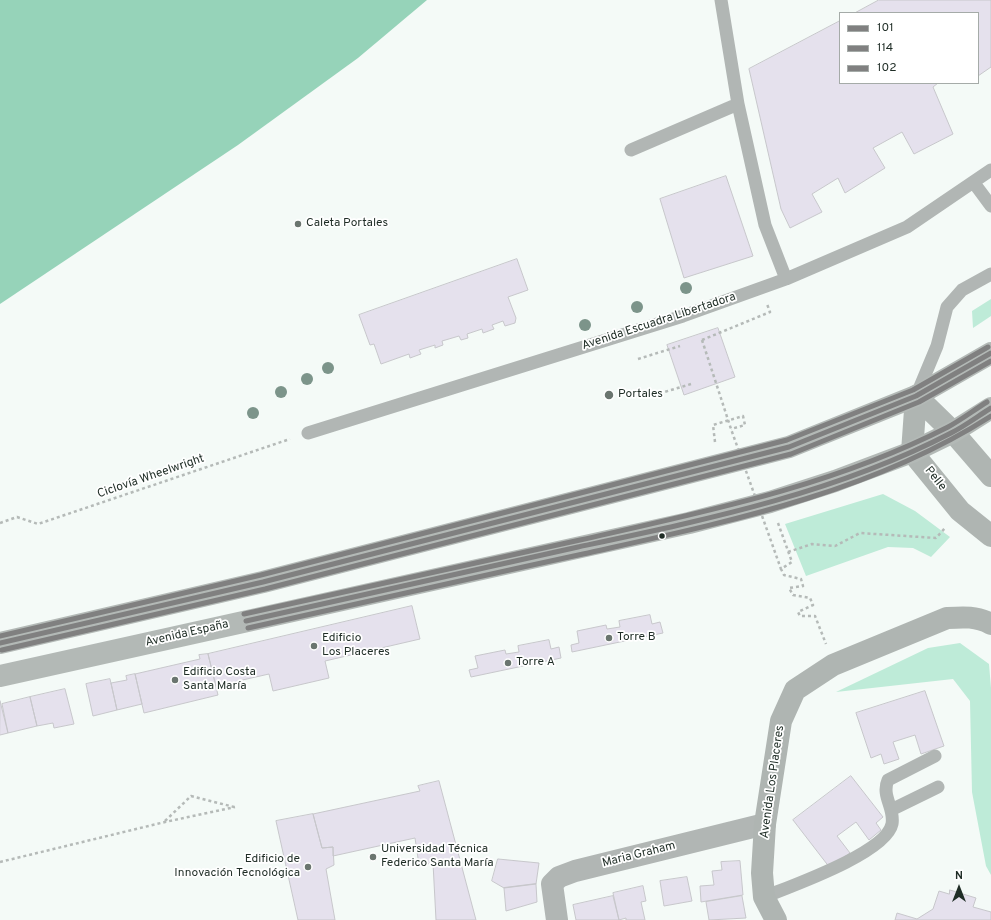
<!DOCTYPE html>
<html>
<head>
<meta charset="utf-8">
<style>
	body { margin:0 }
	#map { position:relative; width:991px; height:920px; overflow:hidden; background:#f4faf7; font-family:Overpass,sans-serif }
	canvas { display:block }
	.legend { position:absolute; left:839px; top:12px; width:140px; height:72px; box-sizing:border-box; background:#fff; border:1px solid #a5aba8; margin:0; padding:5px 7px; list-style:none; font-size:12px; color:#1f2d26 }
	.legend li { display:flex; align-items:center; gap:8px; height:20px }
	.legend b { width:20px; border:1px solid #a5aba8 }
	.north { position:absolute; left:939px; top:868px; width:40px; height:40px; -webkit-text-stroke:3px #fff; paint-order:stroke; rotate:0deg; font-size:11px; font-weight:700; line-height:16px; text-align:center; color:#1f2d26 }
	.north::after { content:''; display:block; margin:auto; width:14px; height:18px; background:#1f2d26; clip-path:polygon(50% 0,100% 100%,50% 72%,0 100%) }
</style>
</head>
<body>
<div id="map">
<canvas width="991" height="920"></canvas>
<ul class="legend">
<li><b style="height:5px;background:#808080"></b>101</li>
<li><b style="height:5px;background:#808080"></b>114</li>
<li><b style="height:5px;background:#808080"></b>102</li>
</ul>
<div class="north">N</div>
</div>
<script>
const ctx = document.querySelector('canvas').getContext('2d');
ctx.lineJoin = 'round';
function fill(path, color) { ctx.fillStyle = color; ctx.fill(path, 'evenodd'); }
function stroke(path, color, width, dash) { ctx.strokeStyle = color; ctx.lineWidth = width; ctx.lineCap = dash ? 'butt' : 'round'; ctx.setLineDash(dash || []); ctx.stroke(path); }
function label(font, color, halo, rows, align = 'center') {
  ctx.font = font + ' Overpass,sans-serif'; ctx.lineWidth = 3.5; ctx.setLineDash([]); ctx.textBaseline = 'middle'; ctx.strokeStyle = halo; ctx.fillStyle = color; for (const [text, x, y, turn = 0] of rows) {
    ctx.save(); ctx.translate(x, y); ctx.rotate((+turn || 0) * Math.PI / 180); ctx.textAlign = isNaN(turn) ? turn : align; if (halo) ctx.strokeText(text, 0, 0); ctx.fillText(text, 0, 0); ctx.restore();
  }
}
fill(new Path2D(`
	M 991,299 L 991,316 L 973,328 L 972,311 Z
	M 883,494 L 915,511 L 950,537 L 931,557 L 913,548 L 888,547 L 806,576 L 785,524 Z
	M 960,643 L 989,664 L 991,688 L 991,875 L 986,866 L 972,792 L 970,701 L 953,679 L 836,692 L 928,648 Z`), '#beebd8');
fill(new Path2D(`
	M 0,0 L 427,0 L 358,58 L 238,145 L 0,304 Z`), '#96d3b9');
const building = new Path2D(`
	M 879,0 L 991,0 L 991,67 L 978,76 L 978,13 L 855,13 Z
	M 840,21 L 840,83 L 938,83 L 933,87 L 953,134 L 914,154 L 902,132 L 873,148 L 885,168 L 845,193 L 838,178 L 812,194 L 822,212 L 790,228 L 781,209 L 749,69 Z
	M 726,176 L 753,256 L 684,278 L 660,199 Z
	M 517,259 L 528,290 L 508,297 L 516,318 L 515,323 L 505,326 L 503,321 L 492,325 L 494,329 L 483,333 L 482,329 L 467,334 L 468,338 L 461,340 L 459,336 L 442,341 L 443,345 L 435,348 L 435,345 L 419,350 L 421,354 L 410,358 L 409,354 L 381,364 L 374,344 L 370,345 L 359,315 Z
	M 718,328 L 735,377 L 684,395 L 667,345 Z
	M 412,606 L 420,639 L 325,661 L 329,678 L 273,691 L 269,674 L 216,686 L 208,654 Z
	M 650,615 L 652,624 L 660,622 L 663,633 L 572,652 L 571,645 L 579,643 L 577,631 L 606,625 L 607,629 L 620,627 L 619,621 Z
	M 549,640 L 551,649 L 559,647 L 561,658 L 471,677 L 469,670 L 478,668 L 475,656 L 505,650 L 506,654 L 519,652 L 518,646 Z
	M 208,654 L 218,695 L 144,713 L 135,674 L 200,659 L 199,655 Z
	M 135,674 L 142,704 L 117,710 L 111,683 L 127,680 L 126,676 Z
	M 110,679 L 117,710 L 93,716 L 86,684 Z
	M 65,689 L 74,724 L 54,728 L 53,723 L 37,726 L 30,697 Z
	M 925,691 L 944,746 L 921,754 L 915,735 L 893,742 L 899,759 L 884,764 L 881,754 L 871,758 L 856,713 Z
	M 30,697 L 37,726 L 8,733 L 2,704 Z
	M 0,701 L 8,733 L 0,735 Z
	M 851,776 L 883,817 L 876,823 L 881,830 L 869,840 L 856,822 L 837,836 L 850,853 L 830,868 L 793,820 Z
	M 439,781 L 476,920 L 436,920 L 433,863 L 419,865 L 415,838 L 333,856 L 333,847 L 322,848 L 313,814 L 420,791 L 418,786 Z
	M 313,814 L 322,848 L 333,847 L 334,865 L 326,869 L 335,920 L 298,920 L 276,821 Z
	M 498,859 L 539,863 L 536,884 L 504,888 L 492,881 Z
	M 740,861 L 743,895 L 701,902 L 700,886 L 714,885 L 712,871 L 722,870 L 721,862 Z
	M 687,877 L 692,901 L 664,906 L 660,881 Z
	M 536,884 L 537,902 L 506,911 L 504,888 Z
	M 643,886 L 646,901 L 641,902 L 645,920 L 626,920 L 626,918 L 619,920 L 613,893 Z
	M 950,890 L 976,898 L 973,907 L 991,912 L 991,920 L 895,920 L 897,913 L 917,919 L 933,909 L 939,891 L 949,894 Z
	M 613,896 L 619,920 L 576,920 L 573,905 Z
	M 742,896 L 746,918 L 709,920 L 706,902 Z`);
fill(building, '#e5e1ed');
stroke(building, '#c7c7cb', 1);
stroke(new Path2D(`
	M 702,340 L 770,312 L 767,304
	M 638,359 L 680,346
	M 648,397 L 691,384
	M 715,442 L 713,425 L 743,416 L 745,425 L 731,429
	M 0,523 L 17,517 L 38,524 L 290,439
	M 778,523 L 792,562 L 781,569 L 784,575 L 801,579 L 803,586 L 789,588 L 793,595 L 810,598 L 813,605 L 798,612 L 800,616 L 815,616 L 826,644
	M 788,552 L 812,544 L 835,546 L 860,533 L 936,538 L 945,528
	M 165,821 L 191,796 L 234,807
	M 0,862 L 165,822 L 235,807`), '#b5bab8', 2.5, [3, 3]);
stroke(new Path2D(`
	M 721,0 L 738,104
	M 631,150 L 738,104 L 765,225 L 786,279
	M 974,183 L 991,206
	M 917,394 L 937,346 L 947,307 L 962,290 L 991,274
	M 308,433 L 683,316 L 786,279 L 907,227 L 991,170
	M 891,810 L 938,787
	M 764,897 C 791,886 886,853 892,824 C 895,808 881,796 888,780 L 935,756`), '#b1b6b4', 13);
stroke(new Path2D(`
	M 557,920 L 552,884 L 559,877 L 575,871 L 765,824`), '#b1b6b4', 22);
stroke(new Path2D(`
	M 916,396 L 912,452 L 960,511 L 991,536
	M 916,396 L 953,432 L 991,476
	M 776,920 L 764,897 L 762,873 L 765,824 L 781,721 L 795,690 L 833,665 L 947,618 C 963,617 977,616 991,624`), '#afb5b2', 22);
stroke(new Path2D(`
	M 0,643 L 263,582 L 789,447 L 916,396 L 991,353
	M 0,676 L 689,523 L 770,502 L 835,481 L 912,452 L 953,432 L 991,408`), '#b3b9b6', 22);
stroke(new Path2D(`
	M 702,340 L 731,429 L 781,569`), '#b5bab8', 2.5, [3, 3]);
stroke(new Path2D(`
	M 246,621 C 357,596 468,572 578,547 C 705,520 836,493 951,433 C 965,426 978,416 991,408
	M 0,643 L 263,582 L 789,447 L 916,396 L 991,353`), '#808080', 5);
stroke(new Path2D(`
	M 248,628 C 359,603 471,578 583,554 C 722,523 869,494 991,416
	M 2,650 L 265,589 L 791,454 L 919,402 L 991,361`), '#808080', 5);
stroke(new Path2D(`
	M 244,614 C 356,589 468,565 580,540 C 704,512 833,486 948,427 C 961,420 974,410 987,402
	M 0,636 L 261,575 L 787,440 L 913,390 L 988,347`), '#808080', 5);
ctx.fillStyle = '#7c948a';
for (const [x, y] of [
	[686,288],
	[637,307],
	[585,325],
	[328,368],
	[307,379],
	[281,392],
	[253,413]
]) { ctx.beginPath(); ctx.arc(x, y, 6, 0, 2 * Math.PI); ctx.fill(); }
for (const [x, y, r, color] of [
	[298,224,4,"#6a756f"],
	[609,395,5,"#6a756f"],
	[662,536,3.5,"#1f2d26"],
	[609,638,4,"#6a756f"],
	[314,646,4,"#6a756f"],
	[508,663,4,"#6a756f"],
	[175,680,4,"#6a756f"],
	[373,857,4,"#6a756f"],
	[308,867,4,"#6a756f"]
]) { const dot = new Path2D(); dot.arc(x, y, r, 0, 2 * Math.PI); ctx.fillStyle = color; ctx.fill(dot); stroke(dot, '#fff', 1.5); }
label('12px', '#1f2d26', '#fff', [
	["Caleta Portales",306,224],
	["Portales",618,395],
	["Torre B",617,638],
	["Edificio",322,639],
	["Los Placeres",322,653],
	["Torre A",516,663],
	["Edificio Costa",183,673],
	["Santa María",183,687],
	["Universidad Técnica",381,850],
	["Federico Santa María",381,864],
	["Edificio de",300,860,"right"],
	["Innovación Tecnológica",300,874,"right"]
], 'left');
label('12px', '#1f2d26', '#fff', [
	["Avenida Escuadra Libertadora",659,322,-18],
	["Ciclovía Wheelwright",151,477,-19],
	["Pelle",935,479,51],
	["Avenida España",187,634,-13],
	["Avenida Los Placeres",773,782,-82],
	["Maria Graham",639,855,-14]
]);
</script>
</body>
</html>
